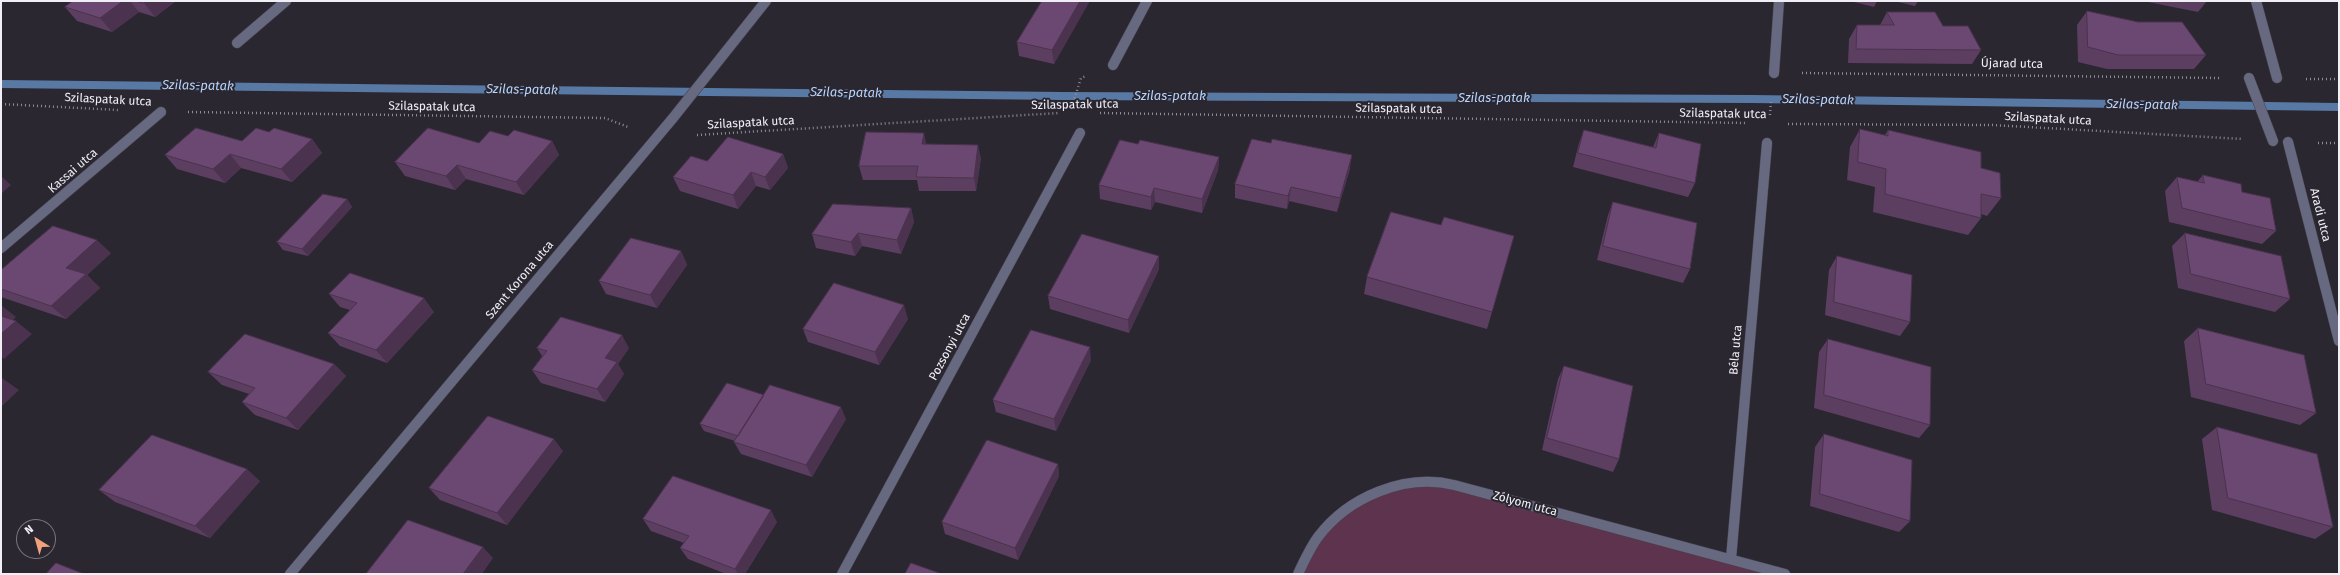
<!DOCTYPE html>
<html>
<head>
<meta charset="utf-8">
<style>
	body { margin:0 }
	#map { position:relative; width:2340px; height:575px; overflow:hidden; background:#2a2731; font-family:"Fira Sans",sans-serif }
	canvas { display:block }
	.frame { position:absolute; inset:0; border:2px solid #f1eff6; pointer-events:none }
	.north { position:absolute; left:16px; top:519px; width:40px; height:40px; box-sizing:border-box; background:#2a2731; border:1px solid #7a7780; border-radius:50%; rotate:323deg; font-size:11px; font-weight:700; line-height:16px; text-align:center; color:#f1eff6 }
	.north::after { content:''; display:block; margin:auto; width:14px; height:18px; background:#f1a17c; clip-path:polygon(50% 0,100% 100%,50% 72%,0 100%) }
</style>
</head>
<body>
<div id="map">
<canvas width="2340" height="575"></canvas>
<div class="frame"></div>
<div class="north">N</div>
</div>
<script>
const ctx = document.querySelector('canvas').getContext('2d');
ctx.lineJoin = 'round';
function fill(path, color) { ctx.fillStyle = color; ctx.fill(path, 'evenodd'); }
function stroke(path, color, width, dash) { ctx.strokeStyle = color; ctx.lineWidth = width; ctx.lineCap = dash ? 'butt' : 'round'; ctx.setLineDash(dash || []); ctx.stroke(path); }
function label(font, color, halo, rows, align = 'center') {
  ctx.font = font + ' "Fira Sans",sans-serif'; ctx.lineWidth = 4; ctx.setLineDash([]); ctx.textBaseline = 'middle'; ctx.strokeStyle = halo; ctx.fillStyle = color; for (const [text, x, y, turn = 0] of rows) {
    ctx.save(); ctx.translate(x, y); ctx.rotate((+turn || 0) * Math.PI / 180); ctx.textAlign = isNaN(turn) ? turn : align; if (halo) ctx.strokeText(text, 0, 0); ctx.fillText(text, 0, 0); ctx.restore();
  }
}
fill(new Path2D(`
	M 1430,481 L 1785,574 L 1298,574 L 1321,533 L 1366,495 Z`), '#5d334e');
fill(new Path2D(`
	M 1,80 L 1062,92 L 1752,95 L 2339,103 L 2339,111 L 1752,103 L 1062,100 L 1,88 Z`), '#5979a5');
const street = new Path2D(`
	M 2256,1 L 2277,78
	M 237,43 L 286,1
	M 1113,65 L 1147,1
	M 1774,73 L 1779,1
	M 2249,78 L 2273,141
	M 2288,142 L 2339,341
	M 1,248 L 161,112
	M 1731,559 L 1767,143
	M 290,574 L 673,118 L 766,1
	M 842,574 L 1080,133
	M 1298,574 C 1304,561 1310,548 1318,537 C 1348,497 1405,473 1454,485 L 1785,574`);
stroke(street, '#46434d', 11);
stroke(new Path2D(`
	M 1802,73 L 2221,78
	M 2306,79 L 2339,79
	M 1,104 L 119,110
	M 1072,106 L 1081,78 L 1086,76
	M 188,112 L 605,118 L 628,127
	M 1100,113 L 1747,123
	M 1770,115 L 1771,100
	M 1788,124 L 1992,125 L 2243,139
	M 697,135 L 1059,113
	M 2318,143 L 2339,143`), '#8f8d95', 2.5, [1, 3]);
stroke(street, '#666980', 10);
fill(new Path2D(`
	M 73,1 L 176,1 L 155,17 L 139,12 L 112,32 L 77,21 L 65,7 Z
	M 1850,1 L 1877,1 L 1874,7 Z
	M 1894,1 L 1918,1 L 1915,6 Z
	M 2143,1 L 2207,1 L 2198,12 Z
	M 1085,8 L 1054,64 L 1019,56 L 1017,42 Z
	M 2087,11 L 2206,55 L 2194,69 L 2107,69 L 2078,62 L 2077,25 Z
	M 1887,12 L 1943,26 L 1981,50 L 1972,64 L 1848,63 L 1849,39 L 1857,25 L 1880,25 Z
	M 1860,129 L 1885,135 L 1888,130 L 1981,168 L 2001,198 L 1987,216 L 1981,214 L 1981,218 L 1968,235 L 1873,212 L 1875,187 L 1847,180 L 1850,147 Z
	M 1584,130 L 1653,147 L 1659,133 L 1695,183 L 1688,197 L 1573,167 L 1579,143 Z
	M 269,132 L 312,139 L 322,153 L 292,182 L 241,168 L 225,183 L 177,169 L 165,155 L 242,141 Z
	M 508,136 L 552,141 L 559,155 L 524,195 L 466,179 L 455,190 L 405,176 L 395,162 Z
	M 1271,143 L 1350,169 L 1337,212 L 1289,201 L 1287,209 L 1235,198 L 1235,184 Z
	M 927,144 L 981,158 L 976,191 L 919,191 L 917,180 L 863,180 L 859,166 Z
	M 1138,144 L 1219,157 L 1218,170 L 1202,213 L 1155,202 L 1151,210 L 1100,199 L 1099,185 Z
	M 783,154 L 788,168 L 770,190 L 756,186 L 738,209 L 680,191 L 673,177 L 707,161 Z
	M 2203,175 L 2242,192 L 2276,231 L 2262,244 L 2169,222 L 2165,191 L 2177,177 L 2197,182 Z
	M 347,199 L 352,207 L 308,256 L 283,250 L 277,242 Z
	M 1613,202 L 1690,269 L 1683,283 L 1597,260 L 1608,215 Z
	M 911,208 L 914,222 L 901,254 L 862,246 L 855,256 L 816,248 L 812,234 Z
	M 2185,233 L 2290,299 L 2275,312 L 2178,288 L 2172,246 Z
	M 681,251 L 687,265 L 657,308 L 606,294 L 599,281 Z
	M 111,253 L 87,275 L 100,288 L 66,319 L 1,297 L 1,270 Z
	M 1837,256 L 1910,322 L 1900,336 L 1825,315 L 1829,270 Z
	M 1159,269 L 1129,333 L 1050,309 L 1048,296 Z
	M 1367,277 L 1492,312 L 1487,329 L 1364,294 Z
	M 329,294 L 434,312 L 387,363 L 340,346 L 328,333 L 350,310 L 340,307 Z
	M 908,319 L 879,365 L 808,342 L 803,329 Z
	M 2198,328 L 2316,413 L 2300,425 L 2191,397 L 2184,341 Z
	M 1828,339 L 1930,425 L 1919,438 L 1814,408 L 1819,352 Z
	M 537,348 L 629,348 L 618,364 L 624,374 L 605,402 L 541,383 L 532,370 L 542,356 Z
	M 1091,360 L 1056,431 L 996,412 L 993,400 Z
	M 334,364 L 346,376 L 298,430 L 255,415 L 242,402 L 249,394 L 222,385 L 208,372 Z
	M 1564,366 L 1619,459 L 1613,472 L 1542,450 L 1558,379 Z
	M 764,395 L 846,419 L 812,477 L 741,454 L 734,442 L 735,441 L 704,431 L 700,424 Z
	M 2217,427 L 2333,527 L 2315,539 L 2212,510 L 2202,439 Z
	M 1824,434 L 1910,521 L 1899,532 L 1810,506 L 1815,447 Z
	M 563,451 L 507,525 L 440,500 L 429,488 Z
	M 1058,464 L 1059,476 L 1018,560 L 945,534 L 942,522 Z
	M 260,481 L 210,538 L 115,502 L 99,490 Z
	M 643,519 L 777,522 L 745,574 L 726,574 L 688,559 L 680,548 L 684,543 L 651,531 Z`), '#5c3e61');
fill(new Path2D(`
	M 123,1 L 130,1 L 139,12 L 112,32 L 100,18 Z
	M 146,1 L 176,1 L 155,17 L 144,3 Z
	M 1080,1 L 1090,1 L 1054,64 L 1052,50 Z
	M 924,133 L 927,147 L 922,144 Z
	M 312,139 L 322,153 L 292,182 L 281,169 Z
	M 552,141 L 559,155 L 524,195 L 516,182 Z
	M 978,145 L 981,158 L 976,191 L 974,178 Z
	M 230,154 L 241,168 L 225,183 L 213,169 Z
	M 783,154 L 788,168 L 770,190 L 765,177 Z
	M 1352,155 L 1350,169 L 1337,212 L 1340,198 Z
	M 1219,157 L 1218,170 L 1202,213 L 1202,199 Z
	M 457,165 L 466,179 L 455,190 L 446,176 Z
	M 751,172 L 756,186 L 738,209 L 733,195 Z
	M 1,176 L 11,185 L 1,194 Z
	M 1291,187 L 1289,201 L 1287,209 L 1288,196 Z
	M 1154,188 L 1155,202 L 1151,210 L 1151,197 Z
	M 347,199 L 352,207 L 308,256 L 302,249 Z
	M 911,208 L 914,222 L 901,254 L 897,240 Z
	M 858,233 L 862,246 L 855,256 L 851,242 Z
	M 97,240 L 111,253 L 87,275 L 100,288 L 66,319 L 51,306 L 66,268 Z
	M 681,251 L 687,265 L 657,308 L 650,295 Z
	M 1159,256 L 1159,269 L 1129,333 L 1128,320 Z
	M 424,298 L 434,312 L 387,363 L 376,350 Z
	M 1,305 L 16,317 L 7,326 L 1,321 Z
	M 904,305 L 908,319 L 879,365 L 875,352 Z
	M 16,321 L 32,334 L 4,359 L 1,356 L 1,334 Z
	M 622,335 L 629,348 L 618,364 L 624,374 L 605,402 L 597,389 L 605,358 Z
	M 1090,347 L 1091,360 L 1056,431 L 1054,419 Z
	M 334,364 L 346,376 L 298,430 L 286,418 Z
	M 2,378 L 19,390 L 1,407 L 1,379 Z
	M 841,407 L 846,419 L 812,477 L 806,465 Z
	M 554,439 L 563,451 L 507,525 L 497,513 Z
	M 1058,464 L 1059,476 L 1018,560 L 1015,548 Z
	M 247,469 L 260,481 L 210,538 L 195,526 Z
	M 771,510 L 777,522 L 745,574 L 738,574 L 735,569 Z
	M 483,547 L 493,558 L 482,574 L 463,574 Z`), '#4b324f');
const building = new Path2D(`
	M 73,1 L 123,1 L 100,18 L 65,7 Z
	M 137,1 L 146,1 L 144,3 Z
	M 1042,1 L 1080,1 L 1052,50 L 1017,42 Z
	M 2087,11 L 2138,22 L 2182,22 L 2206,55 L 2118,55 L 2088,47 Z
	M 1887,12 L 1935,12 L 1943,26 L 1968,26 L 1981,50 L 1856,49 L 1857,25 L 1894,25 Z
	M 196,128 L 242,141 L 256,128 L 269,132 L 274,128 L 312,139 L 281,169 L 230,154 L 213,169 L 165,155 Z
	M 428,128 L 479,143 L 490,131 L 508,136 L 514,130 L 552,141 L 516,182 L 457,165 L 446,176 L 395,162 Z
	M 1860,129 L 1888,136 L 1888,130 L 1981,152 L 1981,168 L 2000,173 L 2001,198 L 1981,194 L 1981,218 L 1885,194 L 1886,169 L 1858,162 Z
	M 1584,130 L 1656,148 L 1659,133 L 1701,144 L 1695,183 L 1578,153 Z
	M 866,132 L 924,133 L 922,144 L 978,145 L 974,178 L 916,177 L 918,166 L 859,166 Z
	M 728,137 L 783,154 L 765,177 L 751,172 L 733,195 L 673,177 L 691,156 L 707,161 Z
	M 1252,139 L 1271,143 L 1272,139 L 1352,155 L 1340,198 L 1291,187 L 1288,196 L 1235,184 Z
	M 1120,140 L 1138,144 L 1140,140 L 1219,157 L 1202,199 L 1154,188 L 1151,197 L 1099,185 Z
	M 2203,175 L 2241,184 L 2242,192 L 2270,198 L 2276,231 L 2182,208 L 2177,177 L 2204,183 Z
	M 323,194 L 347,199 L 302,249 L 277,242 Z
	M 1613,202 L 1697,223 L 1690,269 L 1603,246 Z
	M 833,204 L 911,208 L 897,240 L 858,233 L 851,242 L 812,234 Z
	M 1391,212 L 1441,225 L 1444,217 L 1514,236 L 1492,312 L 1367,277 Z
	M 53,226 L 97,240 L 66,268 L 86,274 L 51,306 L 1,289 L 1,270 Z
	M 2185,233 L 2281,256 L 2290,299 L 2191,274 Z
	M 1082,234 L 1159,256 L 1128,320 L 1048,296 Z
	M 631,238 L 681,251 L 650,295 L 599,281 Z
	M 1837,256 L 1912,275 L 1910,322 L 1834,302 Z
	M 350,273 L 424,298 L 376,350 L 328,333 L 357,303 L 329,294 Z
	M 834,283 L 904,305 L 875,352 L 803,329 Z
	M 1,316 L 16,321 L 1,334 Z
	M 561,317 L 622,335 L 605,358 L 617,362 L 597,389 L 532,370 L 547,351 L 537,348 Z
	M 2198,328 L 2304,355 L 2316,413 L 2206,384 Z
	M 1031,330 L 1090,347 L 1054,419 L 993,400 Z
	M 245,334 L 334,364 L 286,418 L 242,402 L 255,388 L 208,372 Z
	M 1828,339 L 1931,367 L 1930,425 L 1824,395 Z
	M 1564,366 L 1633,386 L 1619,459 L 1547,438 Z
	M 727,383 L 764,395 L 738,436 L 700,424 Z
	M 770,385 L 841,407 L 806,465 L 734,442 Z
	M 488,416 L 554,439 L 497,513 L 429,488 Z
	M 2217,427 L 2317,454 L 2333,527 L 2228,498 Z
	M 1824,434 L 1912,460 L 1910,521 L 1820,494 Z
	M 152,435 L 247,469 L 195,526 L 99,490 Z
	M 987,440 L 1058,464 L 1015,548 L 942,522 Z
	M 673,476 L 771,510 L 735,569 L 680,548 L 689,536 L 643,519 Z
	M 408,520 L 483,547 L 463,574 L 366,574 Z
	M 56,563 L 84,574 L 46,574 Z
	M 911,563 L 942,574 L 905,574 Z`);
fill(building, '#6b4871');
stroke(building, '#4b324f', 1);
label('12px', '#f1eff6', '#2a2731', [
	["Újarad utca",2012,64,1],
	["Szilaspatak utca",108,100,3],
	["Szilaspatak utca",1075,105,-1],
	["Szilaspatak utca",432,107,1],
	["Szilaspatak utca",1399,109,1],
	["Szilaspatak utca",1723,114,1],
	["Szilaspatak utca",2048,119,3],
	["Szilaspatak utca",751,123,-3],
	["Kassai utca",73,171,-41],
	["Aradi utca",2320,215,76],
	["Szent Korona utca",520,280,-50],
	["Pozsonyi utca",950,347,-62],
	["Béla utca",1736,350,-85],
	["Zólyom utca",1525,504,15]
]);
label('italic 13px', '#b7d4fd', '#2a2731', [
	["Szilas-patak",198,86,1],
	["Szilas-patak",522,90,1],
	["Szilas-patak",846,93,1],
	["Szilas-patak",1170,96],
	["Szilas-patak",1494,98],
	["Szilas-patak",1818,100,1],
	["Szilas-patak",2142,105,1]
]);
</script>
</body>
</html>
